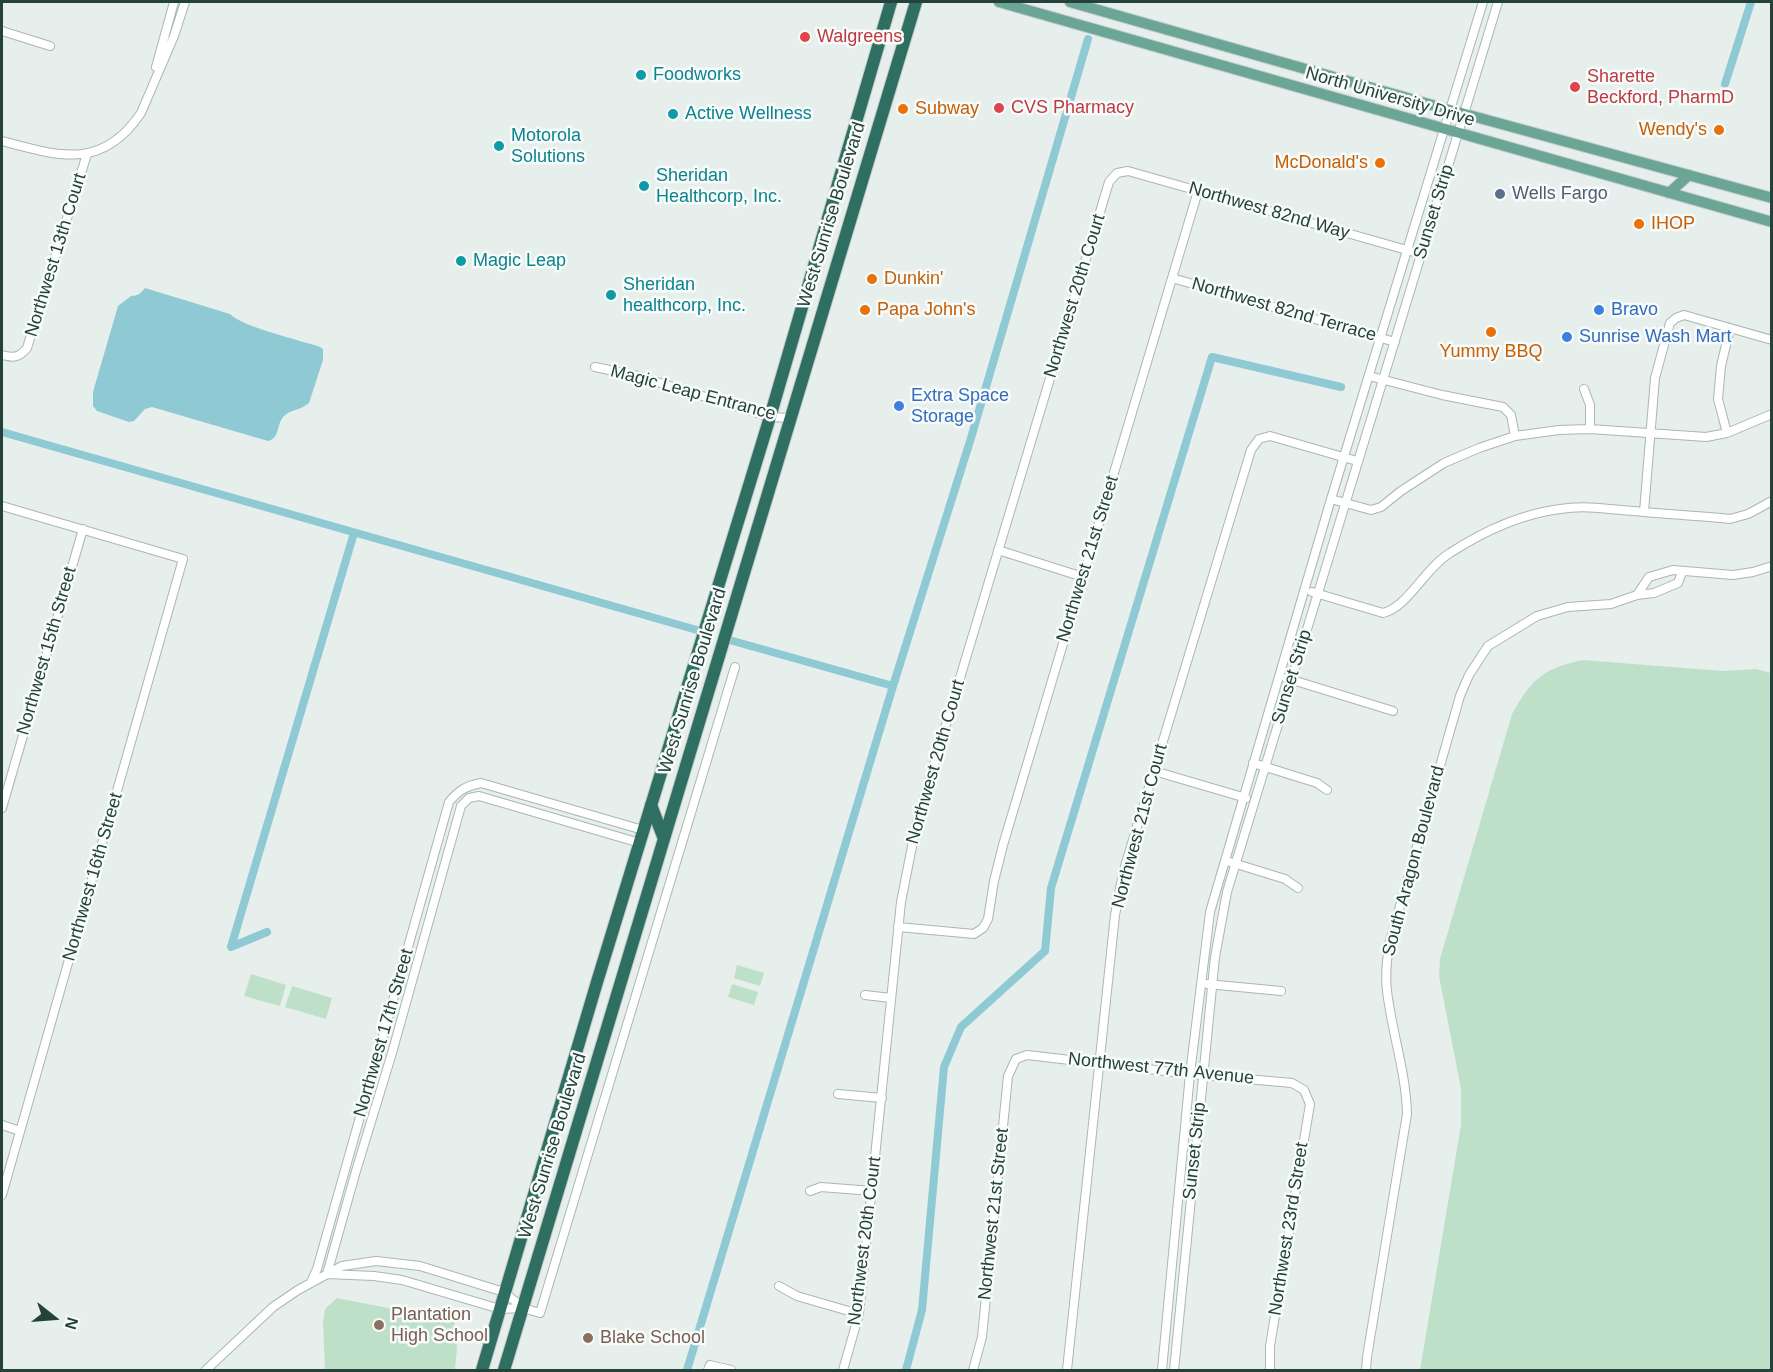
<!DOCTYPE html>
<html>
<head>
<meta charset="utf-8">
<style>
	body { margin:0 }
	#map { position:relative; width:1773px; height:1372px; overflow:hidden; background:#e6efeb; font-family:Arial,sans-serif }
	canvas { display:block }
	.frame { position:absolute; inset:0; border:3px solid #24423a; pointer-events:none }
	.north { position:absolute; left:24px; top:1288px; width:60px; height:60px; -webkit-text-stroke:4px #f7fbf9; paint-order:stroke; rotate:107deg; font-size:16px; font-weight:700; line-height:24px; text-align:center; color:#24423a }
	.north::after { content:''; display:block; margin:auto; width:21px; height:27px; background:#24423a; clip-path:polygon(50% 0,100% 100%,50% 72%,0 100%) }
</style>
</head>
<body>
<div id="map">
<canvas width="1773" height="1372"></canvas>
<div class="frame"></div>
<div class="north">N</div>
</div>
<script>
const ctx = document.querySelector('canvas').getContext('2d');
ctx.lineJoin = 'round';
function fill(path, color) { ctx.fillStyle = color; ctx.fill(path, 'evenodd'); }
function stroke(path, color, width, dash) { ctx.strokeStyle = color; ctx.lineWidth = width; ctx.lineCap = dash ? 'butt' : 'round'; ctx.setLineDash(dash || []); ctx.stroke(path); }
function label(font, color, halo, rows, align = 'center') {
  ctx.font = font + ' Arial,sans-serif'; ctx.lineWidth = 5; ctx.setLineDash([]); ctx.textBaseline = 'middle'; ctx.strokeStyle = halo; ctx.fillStyle = color; for (const [text, x, y, turn = 0] of rows) {
    ctx.save(); ctx.translate(x, y); ctx.rotate((+turn || 0) * Math.PI / 180); ctx.textAlign = isNaN(turn) ? turn : align; if (halo) ctx.strokeText(text, 0, 0); ctx.fillText(text, 0, 0); ctx.restore();
  }
}
fill(new Path2D(`
	M 1583,660 L 1723,671 L 1756,669 L 1771,673 L 1771,1370 L 1420,1370 L 1461,1125 L 1461,1089 L 1439,976 L 1440,959 L 1512,714 C 1531,679 1544,668 1583,660 Z
	M 737,965 L 764,973 L 760,986 L 734,978 Z
	M 251,974 L 286,985 L 280,1006 L 244,996 Z
	M 732,984 L 758,992 L 754,1005 L 728,997 Z
	M 292,986 L 332,998 L 326,1019 L 285,1007 Z
	M 337,1298 L 454,1321 L 457,1349 L 455,1370 L 325,1370 L 323,1322 L 325,1309 Z`), '#bfe0c8');
fill(new Path2D(`
	M 145,288 L 230,314 C 242,327 300,340 320,347 L 323,349 L 323,360 L 309,403 C 301,410 289,410 283,417 C 276,426 280,438 268,441 L 152,407 L 145,409 L 134,421 L 129,422 L 97,411 L 93,406 L 93,392 L 118,306 L 131,296 C 138,296 141,293 145,288 Z`), '#8ec9d4');
stroke(new Path2D(`
	M 1725,84 L 1751,2
	M 2,432 L 697,630
	M 733,641 L 893,686
	M 267,932 L 231,947 L 354,533
	M 687,1370 L 893,686 L 971,438 L 1088,39
	M 906,1370 L 922,1310 L 944,1067 L 961,1027 L 1045,951 L 1051,888 L 1212,357 L 1341,387`), '#8ec9d4', 8);
const minor = new Path2D(`
	M 2,31 L 50,46
	M 156,67 L 174,2
	M 2,141 C 58,156 102,171 141,113 L 174,36 L 185,2
	M 1172,278 L 1395,342
	M 2,355 C 13,358 19,358 27,348 L 87,154
	M 595,367 L 638,376 L 770,417 L 791,418
	M 1369,376 L 1442,395 L 1503,407 L 1511,415 L 1515,436
	M 1584,389 L 1590,405 L 1590,429
	M 1727,433 L 1718,399 L 1721,366 L 1730,328
	M 1331,499 L 1371,510 L 1381,507 L 1401,491 L 1444,463 L 1479,448 L 1515,436 L 1559,430 L 1590,429 L 1706,437 L 1727,433 L 1772,414
	M 2,506 L 183,559 L 2,1195
	M 1644,512 L 1655,378 L 1670,323 L 1676,318 L 1684,315 L 1772,340
	M 998,550 L 1083,577
	M 1312,592 L 1383,613 C 1408,607 1425,568 1450,553 C 1484,531 1520,514 1560,509 C 1584,505 1609,509 1633,511 C 1666,514 1698,516 1730,519 L 1748,514 L 1772,501
	M 1637,595 L 1649,577 L 1673,570 L 1733,575 L 1753,572 L 1772,566
	M 1286,678 L 1393,711
	M 1253,763 L 1317,783 L 1327,790
	M 1154,771 L 1246,798
	M 2,808 L 83,529
	M 1230,862 L 1285,879 L 1298,888
	M 898,927 L 974,934 L 983,928 L 988,919 L 994,881 L 1003,845 L 1198,191
	M 1207,984 L 1281,991
	M 865,995 L 891,998
	M 838,1094 L 882,1098
	M 2,1125 L 20,1131
	M 810,1191 L 821,1187 L 872,1191
	M 327,1274 L 374,1276 L 402,1280 L 500,1309 L 523,1308 L 540,1313 L 735,667
	M 327,1274 L 356,1171 L 392,1053 L 461,806 L 469,798 L 479,796 L 640,843
	M 311,1282 L 317,1269 L 449,802 C 459,790 466,786 481,783 L 643,830
	M 779,1286 L 797,1296 L 859,1314
	M 206,1370 L 273,1307 L 298,1290 L 342,1266 L 376,1261 L 420,1266 L 504,1292 L 523,1308
	M 708,1370 L 710,1365 L 731,1370
	M 843,1370 L 859,1314 L 901,902 L 917,821 L 1109,182 L 1117,173 L 1128,171 L 1421,254
	M 973,1370 L 982,1337 L 1008,1076 L 1016,1059 L 1027,1055 L 1190,1074 L 1292,1083 L 1304,1090 L 1310,1104 L 1270,1346 L 1270,1370
	M 1067,1370 L 1115,915 L 1123,873 L 1251,450 L 1259,439 L 1270,436 L 1357,461
	M 1162,1370 L 1190,1074 L 1210,912 L 1331,499 L 1483,2
	M 1174,1370 L 1215,957 L 1227,892 L 1498,2
	M 1366,1370 L 1367,1357 L 1407,1114 C 1406,1072 1392,1033 1387,991 C 1385,974 1387,957 1390,941 L 1460,696 L 1469,675 L 1488,646 L 1537,616 L 1568,607 L 1611,604 L 1637,595 L 1654,593 L 1678,583 L 1682,572`);
const major = new Path2D(`
	M 999,2 L 1772,222
	M 1070,2 L 1432,105 L 1772,198
	M 1669,193 L 1689,175`);
const highway = new Path2D(`
	M 651,805 L 664,839
	M 482,1370 L 597,982 L 770,417 L 891,2
	M 504,1370 L 916,2`);
stroke(minor, '#a8b8b2', 10);
stroke(major, '#c2cac8', 12);
stroke(highway, '#c2cac8', 14);
stroke(minor, '#fff', 8);
stroke(major, '#6aa596', 10);
stroke(highway, '#2f6f62', 12);
for (const [x, y, r, color] of [
	[805,37,6,"#e0444e"],
	[641,75,6,"#0f9aa8"],
	[1575,87,6,"#e0444e"],
	[999,108,6,"#e0444e"],
	[903,109,6,"#e8710a"],
	[673,114,6,"#0f9aa8"],
	[1719,130,6,"#e8710a"],
	[499,146,6,"#0f9aa8"],
	[1380,163,6,"#e8710a"],
	[644,186,6,"#0f9aa8"],
	[1500,194,6,"#5c6f8a"],
	[1639,224,6,"#e8710a"],
	[461,261,6,"#0f9aa8"],
	[872,279,6,"#e8710a"],
	[611,295,6,"#0f9aa8"],
	[865,310,6,"#e8710a"],
	[1599,310,6,"#3f7fe0"],
	[1491,332,6,"#e8710a"],
	[1567,337,6,"#3f7fe0"],
	[899,406,6,"#3f7fe0"],
	[379,1325,6,"#8d6e63"],
	[588,1338,6,"#8d6e63"]
]) { const dot = new Path2D(); dot.arc(x, y, r, 0, 2 * Math.PI); ctx.fillStyle = color; ctx.fill(dot); stroke(dot, '#f7fbf9', 2); }
label('18px', '#be3a42', '#f7fbf9', [
	["Walgreens",817,37],
	["Sharette",1587,77],
	["Beckford, PharmD",1587,98],
	["CVS Pharmacy",1011,108]
], 'left');
label('18px', '#0d838f', '#f7fbf9', [
	["Foodworks",653,75],
	["Active Wellness",685,114],
	["Motorola",511,136],
	["Solutions",511,157],
	["Sheridan",656,176],
	["Healthcorp, Inc.",656,197],
	["Magic Leap",473,261],
	["Sheridan",623,285],
	["healthcorp, Inc.",623,306]
], 'left');
label('18px', '#24423a', '#f7fbf9', [
	["North University Drive",1390,97,16],
	["Northwest 82nd Way",1269,211,16],
	["Sunset Strip",1434,212,-73],
	["West Sunrise Boulevard",832,215,-73],
	["Northwest 13th Court",56,255,-73],
	["Northwest 20th Court",1075,296,-73],
	["Northwest 82nd Terrace",1284,310,16],
	["Magic Leap Entrance",693,393,15],
	["Northwest 21st Street",1088,559,-73],
	["Northwest 15th Street",47,651,-74],
	["Sunset Strip",1292,677,-73],
	["West Sunrise Boulevard",693,681,-73],
	["Northwest 20th Court",936,762,-74],
	["Northwest 21st Court",1140,826,-75],
	["South Aragon Boulevard",1414,861,-75],
	["Northwest 16th Street",93,877,-74],
	["Northwest 17th Street",384,1033,-74],
	["Northwest 77th Avenue",1161,1069,6],
	["West Sunrise Boulevard",553,1146,-73],
	["Sunset Strip",1195,1151,-84],
	["Northwest 21st Street",994,1214,-84],
	["Northwest 23rd Street",1289,1229,-81],
	["Northwest 20th Court",865,1241,-83]
]);
label('18px', '#c56008', '#f7fbf9', [
	["Subway",915,109],
	["Wendy's",1707,130,"right"],
	["McDonald's",1368,163,"right"],
	["IHOP",1651,224],
	["Dunkin'",884,279],
	["Papa John's",877,310],
	["Yummy BBQ",1491,352,"center"]
], 'left');
label('18px', '#4e5e75', '#f7fbf9', [
	["Wells Fargo",1512,194]
], 'left');
label('18px', '#366cbe', '#f7fbf9', [
	["Bravo",1611,310],
	["Sunrise Wash Mart",1579,337],
	["Extra Space",911,396],
	["Storage",911,417]
], 'left');
label('18px', '#785e54', '#f7fbf9', [
	["Plantation",391,1315],
	["High School",391,1336],
	["Blake School",600,1338]
], 'left');
</script>
</body>
</html>
